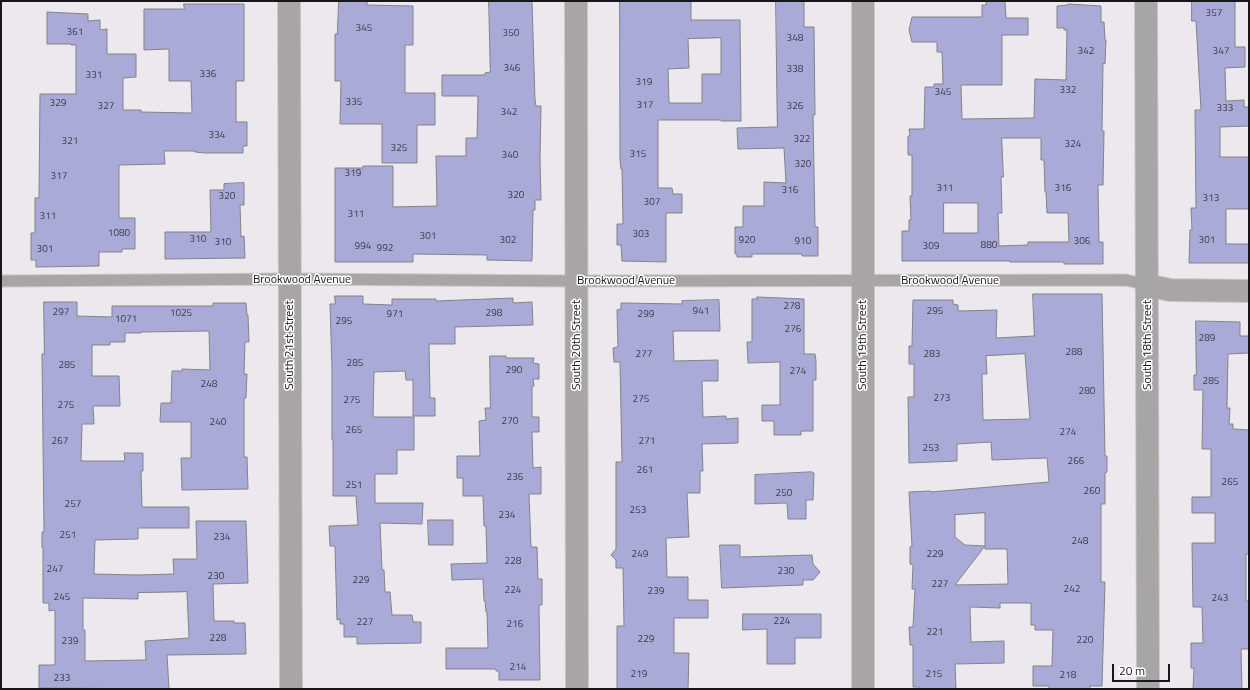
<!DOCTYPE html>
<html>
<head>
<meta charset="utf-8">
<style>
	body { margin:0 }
	#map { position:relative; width:1250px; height:690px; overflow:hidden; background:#ece8ed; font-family:"Titillium Web",sans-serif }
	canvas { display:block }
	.frame { position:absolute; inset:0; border:2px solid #181618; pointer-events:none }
	.scale { position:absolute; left:1112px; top:664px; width:58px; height:18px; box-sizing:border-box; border:2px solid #181618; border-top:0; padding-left:5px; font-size:12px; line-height:14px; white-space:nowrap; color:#181618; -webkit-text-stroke:3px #fff; paint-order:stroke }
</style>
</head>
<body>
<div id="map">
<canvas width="1250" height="690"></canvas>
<div class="frame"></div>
<div class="scale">20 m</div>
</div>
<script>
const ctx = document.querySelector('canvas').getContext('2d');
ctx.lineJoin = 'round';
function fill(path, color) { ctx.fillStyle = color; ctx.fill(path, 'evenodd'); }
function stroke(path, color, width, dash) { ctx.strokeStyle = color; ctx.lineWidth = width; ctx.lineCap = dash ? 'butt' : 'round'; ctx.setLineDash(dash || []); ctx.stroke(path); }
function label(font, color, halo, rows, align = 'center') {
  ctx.font = font + ' "Titillium Web",sans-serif'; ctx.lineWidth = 3; ctx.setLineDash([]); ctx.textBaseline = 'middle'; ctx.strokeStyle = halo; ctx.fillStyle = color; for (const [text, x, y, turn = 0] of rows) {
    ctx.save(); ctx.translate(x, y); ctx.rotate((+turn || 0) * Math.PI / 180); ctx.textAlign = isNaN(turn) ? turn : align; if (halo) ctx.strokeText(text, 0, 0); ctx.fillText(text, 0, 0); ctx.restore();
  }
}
const building = new Path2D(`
	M 339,1 L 367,1 L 367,5 L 413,6 L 413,45 L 405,45 L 405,93 L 435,93 L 435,125 L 417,125 L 417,163 L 382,163 L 382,124 L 340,124 L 341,81 L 335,81 L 335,34 L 337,34 Z
	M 489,1 L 532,1 L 535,100 L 536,106 L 541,106 L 540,159 L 541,200 L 535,200 L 535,210 L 533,210 L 532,261 L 487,260 L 487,255 L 413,254 L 413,262 L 335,262 L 335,168 L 363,168 L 363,166 L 393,166 L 393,207 L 437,206 L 436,156 L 466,156 L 466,138 L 477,138 L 478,96 L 442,96 L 442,75 L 485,75 L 485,73 L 490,72 Z
	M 620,1 L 691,1 L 691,20 L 740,20 L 741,121 L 721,121 L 721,120 L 658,120 L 658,188 L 672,188 L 673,194 L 682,194 L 682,213 L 666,213 L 666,262 L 622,261 L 621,245 L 617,245 L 617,224 L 623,224 L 622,169 L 621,169 L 620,160 ZM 721,38 L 721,74 L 702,74 L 702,103 L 669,103 L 668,69 L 689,68 L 688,39 Z
	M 776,1 L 804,1 L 804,27 L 814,27 L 815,115 L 813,115 L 815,227 L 818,227 L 818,256 L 802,256 L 802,254 L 752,254 L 752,257 L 737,257 L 737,254 L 735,254 L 735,227 L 743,227 L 743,206 L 764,206 L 764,182 L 786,183 L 784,148 L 738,149 L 737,128 L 777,127 Z
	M 986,1 L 1005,1 L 1006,18 L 1028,18 L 1028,35 L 1002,35 L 1002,85 L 961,85 L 962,119 L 1034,118 L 1035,79 L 1066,80 L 1067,30 L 1064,30 L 1064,28 L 1057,28 L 1057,6 L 1068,5 L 1068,4 L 1101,6 L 1101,22 L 1104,22 L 1105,40 L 1106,40 L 1105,64 L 1103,63 L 1102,131 L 1104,131 L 1103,185 L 1098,185 L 1099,242 L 1103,242 L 1103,264 L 1064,264 L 1064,262 L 1010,262 L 1010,261 L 902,261 L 902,231 L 909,231 L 909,220 L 911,220 L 910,196 L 912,196 L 912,155 L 908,155 L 908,136 L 910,136 L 909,129 L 924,129 L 925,87 L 934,87 L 934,84 L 943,84 L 942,52 L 937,52 L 937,42 L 912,42 L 909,30 L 912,17 L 982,17 L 982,5 L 986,5 ZM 1002,138 L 1041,138 L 1041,160 L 1044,160 L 1045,192 L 1046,192 L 1047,213 L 1068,213 L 1069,242 L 1028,242 L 1028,245 L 999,246 L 998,213 L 1002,213 L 1001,177 L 1003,177 ZM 944,203 L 978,203 L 978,233 L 944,233 Z
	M 1192,1 L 1235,1 L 1235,47 L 1245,47 L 1245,67 L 1225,68 L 1226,101 L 1244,100 L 1244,107 L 1249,107 L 1249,126 L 1220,127 L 1220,157 L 1249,157 L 1249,209 L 1226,209 L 1226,244 L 1249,244 L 1249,263 L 1189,263 L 1190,230 L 1192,230 L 1191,208 L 1196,208 L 1195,110 L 1201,110 L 1196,21 L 1192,21 Z
	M 184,4 L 244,4 L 244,81 L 236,81 L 236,122 L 247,122 L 247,146 L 243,146 L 243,153 L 205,153 L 195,152 L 195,151 L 164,151 L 165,164 L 119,165 L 119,218 L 135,218 L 135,249 L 122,249 L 122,252 L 99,252 L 99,266 L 36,267 L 36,260 L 31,260 L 31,233 L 35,233 L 35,198 L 39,198 L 40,94 L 76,94 L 76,45 L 71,45 L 71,44 L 47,44 L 47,12 L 88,14 L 88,21 L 100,20 L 100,30 L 107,29 L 107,54 L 136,54 L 136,77 L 123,78 L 123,110 L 141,110 L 141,112 L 192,113 L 191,81 L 169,81 L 169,49 L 144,50 L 144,9 L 184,9 Z
	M 244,183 L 244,205 L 240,205 L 241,237 L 244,236 L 245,258 L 165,259 L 165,232 L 211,232 L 210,190 L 224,190 L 224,184 Z
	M 1033,294 L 1102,294 L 1105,456 L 1107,456 L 1107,472 L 1105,473 L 1105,504 L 1101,504 L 1101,582 L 1105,582 L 1102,686 L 1090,686 L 1090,689 L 1049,689 L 1049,686 L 1033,686 L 1033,666 L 1052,666 L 1053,630 L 1035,630 L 1035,625 L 1031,625 L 1031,603 L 1000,603 L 1000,608 L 970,607 L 971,642 L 1004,641 L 1004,663 L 955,664 L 956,689 L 919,689 L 919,687 L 913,687 L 913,645 L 910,645 L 909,627 L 913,627 L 915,589 L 912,589 L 913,565 L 910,564 L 910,547 L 912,546 L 909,492 L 931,491 L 931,492 L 1049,482 L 1047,458 L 992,460 L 991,442 L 957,444 L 957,461 L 909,463 L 908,397 L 914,397 L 914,364 L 909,364 L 909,346 L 912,346 L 913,300 L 953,300 L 953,304 L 958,305 L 958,311 L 997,310 L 996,338 L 1034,336 ZM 1025,354 L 1030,419 L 983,420 L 982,374 L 987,374 L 986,356 ZM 985,513 L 985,549 L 1007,549 L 1008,584 L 955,585 L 985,546 L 965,545 L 955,537 L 955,515 Z
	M 335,296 L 363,296 L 363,304 L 392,305 L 392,299 L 436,299 L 436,301 L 513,298 L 513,303 L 532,302 L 533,325 L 455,327 L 455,344 L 429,344 L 430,398 L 435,398 L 435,416 L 413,416 L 413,380 L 406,380 L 405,371 L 374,372 L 373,417 L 414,417 L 414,450 L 397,450 L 397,474 L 375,474 L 375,503 L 423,503 L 422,524 L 380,523 L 382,570 L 384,570 L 385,592 L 390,592 L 392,615 L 412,615 L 413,622 L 421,622 L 421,643 L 357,644 L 357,637 L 344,637 L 344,624 L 340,624 L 340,619 L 337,620 L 335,546 L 330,546 L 329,526 L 358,525 L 356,496 L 333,496 L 333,440 L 332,440 L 332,369 L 330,304 L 335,304 Z
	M 757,297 L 804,299 L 804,354 L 815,354 L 816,361 L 816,380 L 813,380 L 813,431 L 801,431 L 801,435 L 774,435 L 774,421 L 762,421 L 762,405 L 780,405 L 780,362 L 748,363 L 747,342 L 752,342 L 752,299 L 757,299 Z
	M 719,300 L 720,331 L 673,331 L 674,361 L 718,360 L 718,381 L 702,381 L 703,417 L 726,416 L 726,419 L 738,418 L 738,443 L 702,444 L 703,471 L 700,471 L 700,493 L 687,493 L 689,537 L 666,538 L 667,577 L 688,577 L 688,600 L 708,600 L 708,618 L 674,618 L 674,653 L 689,653 L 688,689 L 617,689 L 617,626 L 624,626 L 623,568 L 616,568 L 616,560 L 611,555 L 616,549 L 616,462 L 622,462 L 620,362 L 614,362 L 613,348 L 618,347 L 617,310 L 621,309 L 621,303 L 682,304 L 682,301 Z
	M 44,302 L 77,302 L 77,316 L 112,317 L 112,306 L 213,306 L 213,303 L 246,303 L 247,315 L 248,315 L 249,342 L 245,342 L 244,374 L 247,374 L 246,398 L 244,398 L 244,457 L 247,457 L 248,489 L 182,490 L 181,458 L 191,458 L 191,422 L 160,422 L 161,403 L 171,403 L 172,371 L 182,371 L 182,369 L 210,370 L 209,331 L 141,332 L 141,333 L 125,333 L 125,342 L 110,342 L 110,345 L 92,345 L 92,376 L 119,376 L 120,406 L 93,406 L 94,424 L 82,424 L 81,461 L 125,461 L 124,453 L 143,453 L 143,471 L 141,471 L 142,507 L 189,507 L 189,528 L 138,528 L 138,539 L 95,540 L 94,574 L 138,575 L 174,574 L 173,559 L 197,559 L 196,521 L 246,521 L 248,583 L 213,584 L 214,621 L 234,621 L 234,623 L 245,623 L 246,654 L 167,655 L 169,689 L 39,688 L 39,665 L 55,665 L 55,610 L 49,611 L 49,603 L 43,603 L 43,548 L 42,548 L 42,532 L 44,532 L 42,354 L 44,354 ZM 187,592 L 189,638 L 145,641 L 146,660 L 85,661 L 85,630 L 83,630 L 83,598 L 138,599 L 138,593 Z
	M 1196,321 L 1240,322 L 1240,336 L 1249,336 L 1249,353 L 1228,354 L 1227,408 L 1230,408 L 1229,424 L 1233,424 L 1233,429 L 1249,430 L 1249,554 L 1246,554 L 1246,601 L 1249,601 L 1249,649 L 1241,649 L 1242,689 L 1193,689 L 1194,668 L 1191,668 L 1191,643 L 1203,643 L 1202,607 L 1193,607 L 1192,543 L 1215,543 L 1215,513 L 1192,513 L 1192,497 L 1211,497 L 1211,449 L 1202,449 L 1203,390 L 1194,390 L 1194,375 L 1196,375 Z
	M 490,356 L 506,356 L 506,358 L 534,358 L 533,363 L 539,364 L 539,379 L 533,379 L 534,386 L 532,386 L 532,417 L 539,417 L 539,432 L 532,432 L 533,468 L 541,467 L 541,494 L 529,494 L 531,547 L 537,547 L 538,579 L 542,579 L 542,605 L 539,605 L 540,680 L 499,680 L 499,671 L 496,671 L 496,669 L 446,669 L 446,648 L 488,648 L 487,612 L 486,612 L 485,601 L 484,601 L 483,579 L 452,580 L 451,564 L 487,563 L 486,526 L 484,526 L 483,496 L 463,496 L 463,478 L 457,478 L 457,456 L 480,456 L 479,421 L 486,420 L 485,408 L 490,408 Z
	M 812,472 L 814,473 L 813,500 L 806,500 L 806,519 L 788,519 L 787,503 L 755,504 L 755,475 Z
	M 428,520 L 453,520 L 453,545 L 429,545 Z
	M 720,545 L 740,545 L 740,557 L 812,555 L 813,564 L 820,572 L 813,580 L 803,580 L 803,585 L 722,588 Z
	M 743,614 L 821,614 L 821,638 L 795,638 L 795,664 L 767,664 L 767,629 L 743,630 Z`);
fill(building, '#a9aad7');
stroke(building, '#828388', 1);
const service = new Path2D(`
	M 1,281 L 289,279 L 577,281 L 1126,280 L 1147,285`);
const minor = new Path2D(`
	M 289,1 L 291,689
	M 576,1 L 577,689
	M 863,1 L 863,689
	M 1146,1 L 1148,689
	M 1147,285 L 1170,290 L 1249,291`);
stroke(service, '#cac6cb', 13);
stroke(minor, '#cac6cb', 24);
stroke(service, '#a8a5a6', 11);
stroke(minor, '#a8a5a6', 22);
label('10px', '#3c3b48', null, [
	["357",1214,14],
	["345",364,29],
	["361",75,33],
	["350",511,34],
	["348",795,39],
	["342",1086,52],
	["347",1221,52],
	["346",512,69],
	["338",795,70],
	["336",208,75],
	["331",94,76],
	["319",644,83],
	["332",1068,91],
	["345",943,93],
	["335",354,103],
	["329",58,104],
	["317",645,106],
	["327",106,107],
	["326",795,107],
	["333",1225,109],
	["342",509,113],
	["334",217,136],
	["322",802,140],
	["321",70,142],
	["324",1073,145],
	["325",399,149],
	["315",638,155],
	["340",510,156],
	["320",803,165],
	["319",353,174],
	["317",59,177],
	["311",945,189],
	["316",1063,189],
	["316",790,191],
	["320",516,196],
	["320",227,197],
	["313",1211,199],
	["307",652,203],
	["311",356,215],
	["311",48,217],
	["1080",119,234],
	["303",641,235],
	["301",428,237],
	["310",198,240],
	["302",508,241],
	["920",747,241],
	["301",1207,241],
	["910",803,242],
	["306",1082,242],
	["310",223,243],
	["880",989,246],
	["994",363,247],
	["309",931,247],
	["992",385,249],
	["301",45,250],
	["278",792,307],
	["941",701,312],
	["295",935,312],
	["297",61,313],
	["1025",181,314],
	["298",494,314],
	["971",395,315],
	["299",646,315],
	["1071",126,320],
	["295",344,322],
	["276",793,330],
	["289",1207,339],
	["288",1074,353],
	["277",644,355],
	["283",932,355],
	["285",355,364],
	["285",67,366],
	["290",514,371],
	["274",798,372],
	["285",1211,382],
	["248",209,385],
	["280",1087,392],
	["273",942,399],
	["275",641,400],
	["275",352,401],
	["275",66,406],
	["270",510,422],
	["240",218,423],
	["265",354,431],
	["274",1068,433],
	["267",60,442],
	["271",647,442],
	["253",931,449],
	["266",1076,462],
	["261",645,471],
	["236",515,478],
	["265",1230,483],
	["251",354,486],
	["260",1092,492],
	["250",784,494],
	["257",73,505],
	["253",638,511],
	["234",507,516],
	["251",68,536],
	["234",222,538],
	["248",1080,542],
	["249",640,555],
	["229",935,555],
	["228",513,562],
	["247",55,570],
	["230",786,572],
	["230",216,577],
	["229",361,581],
	["227",940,585],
	["242",1072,590],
	["224",513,591],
	["239",656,592],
	["245",62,598],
	["243",1220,599],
	["224",782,622],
	["227",365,623],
	["216",515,625],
	["221",935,633],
	["228",218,639],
	["229",646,640],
	["220",1085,641],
	["239",70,642],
	["214",518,668],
	["219",639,675],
	["215",934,675],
	["218",1068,676],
	["233",62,679]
]);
label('12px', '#181618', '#fff', [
	["Brookwood Avenue",302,280],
	["Brookwood Avenue",626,281],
	["Brookwood Avenue",950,281],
	["South 21st Street",290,345,-90],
	["South 20th Street",577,345,-90],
	["South 19th Street",863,345,-90],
	["South 18th Street",1148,345,-90]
]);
</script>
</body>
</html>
